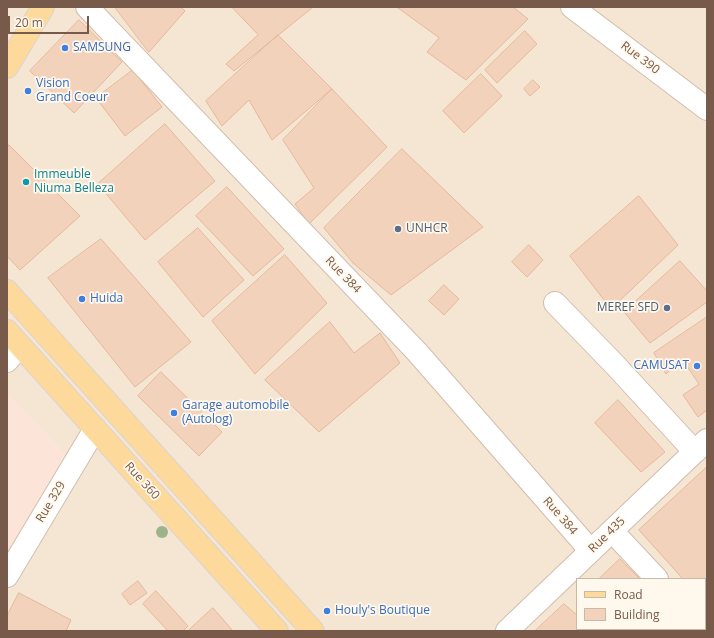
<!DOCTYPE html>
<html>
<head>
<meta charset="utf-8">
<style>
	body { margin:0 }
	#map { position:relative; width:714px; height:638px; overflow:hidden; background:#fdf4e5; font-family:"Open Sans",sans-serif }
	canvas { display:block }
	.frame { position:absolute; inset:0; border:8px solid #775a49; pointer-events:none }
	.legend { position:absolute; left:576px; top:578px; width:130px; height:52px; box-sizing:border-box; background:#fff8ec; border:1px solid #c9b9ab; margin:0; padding:5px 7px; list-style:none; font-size:12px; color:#775a49 }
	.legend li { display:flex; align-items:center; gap:8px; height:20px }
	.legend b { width:20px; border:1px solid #c9b9ab }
	.scale { position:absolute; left:8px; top:16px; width:81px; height:18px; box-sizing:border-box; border:2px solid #775a49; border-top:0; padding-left:5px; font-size:12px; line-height:14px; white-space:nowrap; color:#775a49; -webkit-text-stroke:3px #fff8ec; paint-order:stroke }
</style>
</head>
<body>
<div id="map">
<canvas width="714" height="638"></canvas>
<div class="frame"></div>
<ul class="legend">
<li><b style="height:5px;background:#fdd99c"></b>Road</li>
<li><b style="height:11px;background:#f3d2bc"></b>Building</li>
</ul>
<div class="scale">20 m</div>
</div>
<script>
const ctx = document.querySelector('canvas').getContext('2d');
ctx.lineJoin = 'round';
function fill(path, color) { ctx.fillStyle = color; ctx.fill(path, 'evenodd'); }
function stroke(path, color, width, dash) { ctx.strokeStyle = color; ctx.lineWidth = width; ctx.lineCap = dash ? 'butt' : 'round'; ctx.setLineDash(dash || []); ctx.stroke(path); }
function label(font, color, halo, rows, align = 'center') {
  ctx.font = font + ' "Open Sans",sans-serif'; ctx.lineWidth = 3.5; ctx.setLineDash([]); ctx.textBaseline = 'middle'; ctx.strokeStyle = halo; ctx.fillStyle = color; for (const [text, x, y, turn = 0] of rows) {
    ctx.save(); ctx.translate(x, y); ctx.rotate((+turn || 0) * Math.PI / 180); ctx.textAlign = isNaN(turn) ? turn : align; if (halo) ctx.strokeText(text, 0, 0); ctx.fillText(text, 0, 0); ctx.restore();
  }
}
fill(new Path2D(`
	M 7,7 L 707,7 L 707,631 L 7,631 ZM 577,579 L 705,579 L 705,629 L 577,629 Z`), '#f5e6d3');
fill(new Path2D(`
	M 7,392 L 68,456 L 7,556 Z`), '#fde4d8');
const building = new Path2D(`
	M 115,7 L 181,7 L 185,11 L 149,52 Z
	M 232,7 L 313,7 L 234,71 L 226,64 L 258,35 Z
	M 397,7 L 513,7 L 528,19 L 466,80 L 427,52 L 439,38 Z
	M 79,20 L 122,62 L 74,113 L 30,71 Z
	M 525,31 L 537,44 L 497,83 L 485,70 Z
	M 278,35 L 332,89 L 272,140 L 249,100 L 222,126 L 206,101 Z
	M 133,70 L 162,107 L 125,136 L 96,98 Z
	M 481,74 L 502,96 L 464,133 L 443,111 Z
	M 533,80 L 540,87 L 530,96 L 524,89 Z
	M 332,89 L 387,147 L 309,224 L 295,204 L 314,188 L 283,140 Z
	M 165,124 L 215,181 L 145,240 L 98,184 Z
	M 9,145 L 80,216 L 20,270 L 7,256 L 7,148 Z
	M 402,149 L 483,227 L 391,295 L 353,263 L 324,228 Z
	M 227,187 L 284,249 L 253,276 L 196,216 Z
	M 639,196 L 678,245 L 611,309 L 570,256 Z
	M 198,228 L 244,280 L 203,317 L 158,262 Z
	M 101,239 L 191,342 L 135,387 L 48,278 Z
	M 529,245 L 543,260 L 527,277 L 512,262 Z
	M 285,255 L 327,303 L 255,374 L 212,321 Z
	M 680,261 L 707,291 L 707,302 L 650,343 L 624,312 Z
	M 444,285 L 459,299 L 444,315 L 429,301 Z
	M 707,317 L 707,410 L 698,417 L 683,395 L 699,384 L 682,359 L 666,374 L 654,353 Z
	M 330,322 L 354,353 L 380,333 L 400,363 L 319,432 L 265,380 Z
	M 161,372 L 222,432 L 199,456 L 138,396 Z
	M 618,400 L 665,452 L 641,472 L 595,423 Z
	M 707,467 L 707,605 L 705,603 L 705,579 L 683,579 L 639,530 Z
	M 620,559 L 640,579 L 599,579 Z
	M 138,581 L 147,593 L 130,605 L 122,594 Z
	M 156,591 L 188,626 L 183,631 L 168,631 L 143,604 Z
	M 19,593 L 71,620 L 66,631 L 7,631 L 7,616 Z
	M 564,604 L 577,615 L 577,629 L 643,629 L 645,631 L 535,631 Z
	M 213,608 L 233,631 L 188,631 Z
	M 651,629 L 691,629 L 693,631 L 653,631 Z`);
fill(building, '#f3d2bc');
stroke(building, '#e6b89c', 1);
const minor = new Path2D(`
	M 87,7 L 417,352 L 591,551
	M 572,7 L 707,109
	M 555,303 L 616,366 L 695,452
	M 7,361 L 20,346
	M 612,531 L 657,579
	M 7,576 L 95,429
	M 703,629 L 705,631
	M 507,631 L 707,440`);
const major = new Path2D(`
	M 7,67 L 43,7
	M 7,291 L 313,631
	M 7,331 L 277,631`);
stroke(minor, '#d1bead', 24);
stroke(major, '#dcd4d0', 24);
stroke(minor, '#fff', 22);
stroke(major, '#fdd99c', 22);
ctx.fillStyle = '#9fb38b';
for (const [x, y] of [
	[162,532]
]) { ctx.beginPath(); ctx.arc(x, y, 6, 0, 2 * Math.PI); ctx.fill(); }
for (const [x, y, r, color] of [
	[65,48,4,"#3f7fe0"],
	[28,91,4,"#3f7fe0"],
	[26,182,4,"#0f9aa8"],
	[398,229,4,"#5c6f8a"],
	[82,299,4,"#3f7fe0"],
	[667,308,4,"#5c6f8a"],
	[697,366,4,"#3f7fe0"],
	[174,413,4,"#3f7fe0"],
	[327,611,4,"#3f7fe0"]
]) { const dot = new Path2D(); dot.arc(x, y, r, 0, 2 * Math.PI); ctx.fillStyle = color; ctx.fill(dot); stroke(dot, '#fff8ec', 1.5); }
label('12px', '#366cbe', '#fff8ec', [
	["SAMSUNG",73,48],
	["Vision",36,84],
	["Grand Coeur",36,98],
	["Huida",90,299],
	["CAMUSAT",689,366,"right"],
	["Garage automobile",182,406],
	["(Autolog)",182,420],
	["Houly's Boutique",335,611]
], 'left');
label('12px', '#775a49', '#fff8ec', [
	["Rue 390",640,58,37],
	["Rue 384",343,275,46],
	["Rue 360",142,481,48],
	["Rue 329",51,502,-59],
	["Rue 384",560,516,49],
	["Rue 435",607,535,-44]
]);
label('12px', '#0d838f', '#fff8ec', [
	["Immeuble",34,175],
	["Niuma Belleza",34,189]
], 'left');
label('12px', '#4e5e75', '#fff8ec', [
	["UNHCR",406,229],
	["MEREF SFD",659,308,"right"]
], 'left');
</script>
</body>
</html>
